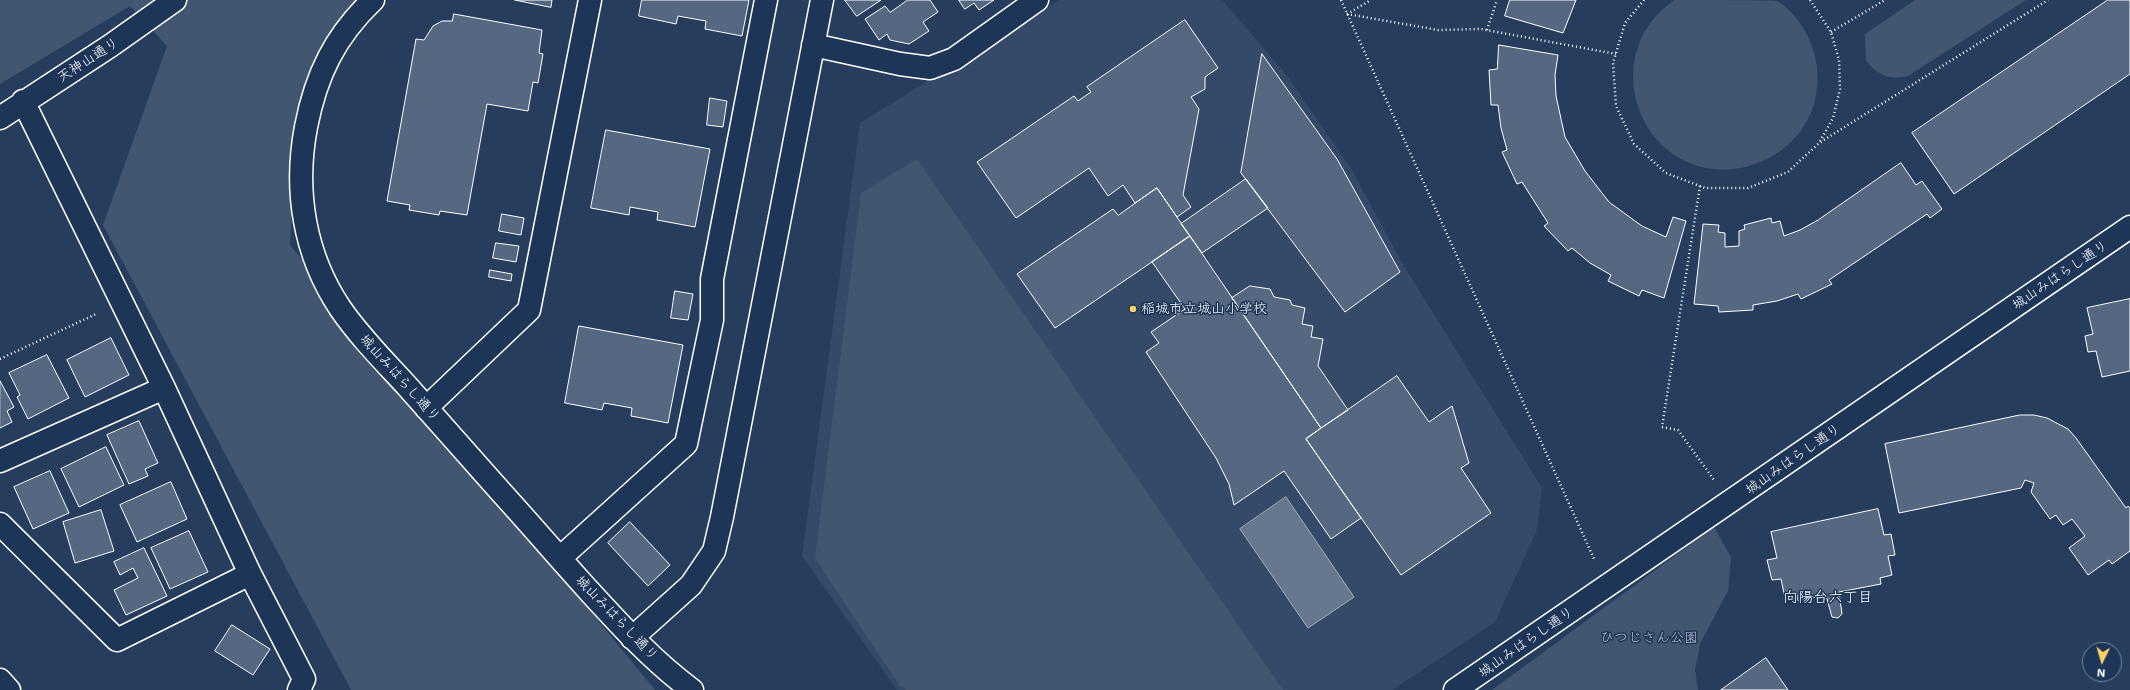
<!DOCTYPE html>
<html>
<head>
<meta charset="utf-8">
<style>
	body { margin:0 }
	#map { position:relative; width:2130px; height:690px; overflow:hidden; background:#263d5e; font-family:Mali,sans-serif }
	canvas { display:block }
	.north { position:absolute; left:2082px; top:642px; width:40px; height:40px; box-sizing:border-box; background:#1d3557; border:1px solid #77869a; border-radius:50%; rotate:185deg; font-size:11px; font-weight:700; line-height:16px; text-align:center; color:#fff }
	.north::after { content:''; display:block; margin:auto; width:14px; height:18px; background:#ffd166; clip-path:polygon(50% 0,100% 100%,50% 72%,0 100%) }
</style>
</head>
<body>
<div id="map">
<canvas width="2130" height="690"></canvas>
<div class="north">N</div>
</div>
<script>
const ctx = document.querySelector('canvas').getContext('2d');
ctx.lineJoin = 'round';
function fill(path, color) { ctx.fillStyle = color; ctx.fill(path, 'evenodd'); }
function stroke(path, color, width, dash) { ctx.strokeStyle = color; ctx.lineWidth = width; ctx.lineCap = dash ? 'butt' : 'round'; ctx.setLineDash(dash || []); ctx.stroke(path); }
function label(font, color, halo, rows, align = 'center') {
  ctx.font = font + ' Mali,"Klee One",sans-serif'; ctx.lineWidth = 3; ctx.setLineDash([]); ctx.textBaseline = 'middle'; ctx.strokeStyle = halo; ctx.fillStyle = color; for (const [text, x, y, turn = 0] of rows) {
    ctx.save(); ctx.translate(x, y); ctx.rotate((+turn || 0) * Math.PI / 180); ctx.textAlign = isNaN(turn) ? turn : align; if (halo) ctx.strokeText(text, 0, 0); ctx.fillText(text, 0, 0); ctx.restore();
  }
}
fill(new Path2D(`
	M 1059,0 L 1222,0 L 1286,74 L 1352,170 L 1402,263 L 1542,488 L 1537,530 L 1495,622 L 1392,690 L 897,690 L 802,556 L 860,123 Z`), '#344a68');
fill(new Path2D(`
	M 0,0 L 358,0 L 297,113 L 290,245 L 655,690 L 351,690 L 103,225 L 167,46 L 130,6 L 0,84 Z
	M 1674,0 C 1689,0 1770,0 1777,1 C 1785,5 1792,13 1797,19 C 1821,50 1825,93 1804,126 C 1777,168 1718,183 1676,156 C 1634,129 1620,70 1647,28 C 1654,16 1664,8 1674,0 Z
	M 1915,0 L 2026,0 L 1908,76 C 1887,80 1880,76 1866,61 L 1865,34 Z
	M 917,159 L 1283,690 L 907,690 L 900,686 L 815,558 L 861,193 Z
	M 1714,527 L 1731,557 L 1728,591 L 1700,644 L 1695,670 L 1698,690 L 1492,690 Z`), '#425672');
const water = new Path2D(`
	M 1286,497 L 1354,597 L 1308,628 L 1240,529 Z`);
fill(water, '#67788e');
stroke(water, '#a4aebb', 1);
const building = new Path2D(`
	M 515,0 L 552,0 L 551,7 Z
	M 642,0 L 749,0 L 742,36 L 705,29 L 706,21 L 678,16 L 676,24 L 639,16 Z
	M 845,0 L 881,0 L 857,16 Z
	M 908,0 L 930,0 L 938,12 L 923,22 L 929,31 L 909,44 L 890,40 L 887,34 L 879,40 L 865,19 L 885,6 L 890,12 Z
	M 959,0 L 994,0 L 979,10 L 974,3 L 965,9 Z
	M 1510,0 L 1576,0 L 1563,33 L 1505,16 Z
	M 2108,0 L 2130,0 L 2130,74 L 1954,194 L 1912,133 Z
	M 454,14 L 542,30 L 539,53 L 543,54 L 538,83 L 533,82 L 528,111 L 487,104 L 467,215 L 440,211 L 439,215 L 409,210 L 410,205 L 387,201 L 416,39 L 424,40 L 433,26 L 442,21 L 452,21 Z
	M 1185,20 L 1218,68 L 1205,77 L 1205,89 L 1191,97 L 1199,109 L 1183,195 L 1191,207 L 1177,217 L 1157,188 L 1135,203 L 1123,185 L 1108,196 L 1089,168 L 1016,218 L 977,162 L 1074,96 L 1078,101 L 1091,92 L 1087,87 Z
	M 1499,45 L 1558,55 L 1555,75 L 1556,96 L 1565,137 L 1585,171 L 1609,202 L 1642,226 L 1666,237 L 1673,217 L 1686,221 L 1664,298 L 1642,290 L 1639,296 L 1608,281 L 1611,275 L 1590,263 L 1572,248 L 1568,251 L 1544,226 L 1548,223 L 1522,182 L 1517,184 L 1502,152 L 1507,150 L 1501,128 L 1498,105 L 1491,105 L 1489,70 L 1497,69 Z
	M 1262,54 L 1337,159 L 1400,272 L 1345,312 L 1241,173 Z
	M 710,98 L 727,101 L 723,127 L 707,125 Z
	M 606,130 L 710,149 L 695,227 L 657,220 L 658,212 L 630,207 L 629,215 L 591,208 Z
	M 1901,163 L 1916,185 L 1922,181 L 1942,209 L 1930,218 L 1927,214 L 1829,280 L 1832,284 L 1801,299 L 1798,294 L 1777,301 L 1753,305 L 1753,310 L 1719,312 L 1718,306 L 1694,304 L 1703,224 L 1719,225 L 1718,232 L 1725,233 L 1725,247 L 1739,246 L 1739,231 L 1745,229 L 1744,225 L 1771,218 L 1772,223 L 1780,221 L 1784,236 L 1800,230 L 1818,220 Z
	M 1246,179 L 1268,208 L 1202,253 L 1181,224 Z
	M 1157,188 L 1190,236 L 1055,328 L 1017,274 L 1113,209 L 1118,215 Z
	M 502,214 L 524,218 L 521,235 L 499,231 Z
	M 1190,236 L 1321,428 L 1306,439 L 1361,518 L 1331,539 L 1284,471 L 1234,505 L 1229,484 L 1216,458 L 1146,352 L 1159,343 L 1151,332 L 1185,309 L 1152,262 Z
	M 496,243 L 519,246 L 516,262 L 493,258 Z
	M 490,270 L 512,274 L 511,281 L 489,277 Z
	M 1250,286 L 1270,289 L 1274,297 L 1290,300 L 1292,305 L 1305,308 L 1302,324 L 1313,326 L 1311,337 L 1323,339 L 1318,366 L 1348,410 L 1321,428 L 1232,298 Z
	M 675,291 L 693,294 L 688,320 L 671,318 Z
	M 2130,299 L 2130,371 L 2102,377 L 2096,351 L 2088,352 L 2085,336 L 2093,334 L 2087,308 Z
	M 579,326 L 683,345 L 668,423 L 631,416 L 632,408 L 604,403 L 602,410 L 565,403 Z
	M 111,338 L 129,375 L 85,397 L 67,360 Z
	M 47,355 L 69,398 L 28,419 L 17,397 L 20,395 L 9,373 Z
	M 1397,376 L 1429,422 L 1452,406 L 1469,463 L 1461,468 L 1491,513 L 1401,575 L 1306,439 Z
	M 0,381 L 14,407 L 7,411 L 12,422 L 0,428 Z
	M 2020,415 L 2034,415 L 2047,418 L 2068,429 L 2076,438 L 2126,508 L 2128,506 L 2130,508 L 2130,551 L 2112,564 L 2109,560 L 2088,575 L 2069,548 L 2085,536 L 2072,519 L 2063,525 L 2056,515 L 2050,519 L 2031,492 L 2034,483 L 2025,480 L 2021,488 L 1899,513 L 1885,444 Z
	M 139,421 L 158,463 L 145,469 L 148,476 L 129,484 L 107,435 Z
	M 106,447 L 124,485 L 79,507 L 61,469 Z
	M 50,471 L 69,513 L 33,529 L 14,487 Z
	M 171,482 L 187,519 L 137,542 L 120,505 Z
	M 1878,509 L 1884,535 L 1891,534 L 1895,555 L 1888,556 L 1892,575 L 1880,578 L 1881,584 L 1839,592 L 1842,614 L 1838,618 L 1832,617 L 1826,595 L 1798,601 L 1797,595 L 1785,598 L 1781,579 L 1772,580 L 1767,560 L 1777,558 L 1771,532 Z
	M 101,510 L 114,551 L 75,563 L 63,522 Z
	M 630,522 L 670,565 L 648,586 L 608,543 Z
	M 189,531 L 208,572 L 170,589 L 151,548 Z
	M 144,548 L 167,596 L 126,615 L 114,590 L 138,578 L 133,568 L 120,575 L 114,562 Z
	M 232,625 L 270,649 L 253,675 L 215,651 Z
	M 1766,658 L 1788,690 L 1721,690 Z`);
fill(building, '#556781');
stroke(building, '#fff', 1);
const minor = new Path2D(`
	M 373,0 C 335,36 316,75 306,127 C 294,190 304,254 340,308 C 359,336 384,361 407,386 C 438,421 470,457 501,492 C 531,525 560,559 590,592 C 622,627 654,662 692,690
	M 813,45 L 900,64 L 930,68 L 954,59 L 1037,0
	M 23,101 L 164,388 L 250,574 L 304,679 L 299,690
	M 0,118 L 110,46 L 175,0
	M 426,408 L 529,310 L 590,0
	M 0,461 L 164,388
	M 0,524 L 117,640 L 250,574
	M 560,558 L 686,444 L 712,320 L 712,279 L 766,0
	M 632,638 L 691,585 L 714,551 L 722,517 L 822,0
	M 0,680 L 9,690
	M 1455,690 L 2130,227`);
stroke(minor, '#fff', 25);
stroke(new Path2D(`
	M 1341,0 L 1595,561
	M 1644,0 L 1625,23 L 1613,63 L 1616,106 L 1634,144 L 1666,173 L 1705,188 L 1748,188 L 1788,172 L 1819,143 L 2048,0
	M 1810,0 L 1831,32 L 1839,60 L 1840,89 L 1833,118 L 1819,143
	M 1347,14 L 1438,30 L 1481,29 L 1616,54
	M 1347,14 L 1371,0
	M 1487,30 L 1497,0
	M 1831,32 L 1885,0
	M 1700,186 L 1662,427 L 1678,430 L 1714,480
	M 0,359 L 96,314`), '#fff', 2.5, [1, 3]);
stroke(minor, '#1d3557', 22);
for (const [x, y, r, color] of [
	[1133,309,4,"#ffd166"]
]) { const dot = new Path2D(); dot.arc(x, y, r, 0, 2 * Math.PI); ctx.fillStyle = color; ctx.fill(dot); stroke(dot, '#1d3557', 1.5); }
label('14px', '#fff', '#1d3557', [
	["天神山通り",88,60,-33],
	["城山みはらし通り",2060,275,-34],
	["城山みはらし通り",400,378,48],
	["城山みはらし通り",1793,459,-35],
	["城山みはらし通り",617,618,46],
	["城山みはらし通り",1526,642,-35]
]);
label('14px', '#fff', '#1d3557', [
	["稲城市立城山小学校",1141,309]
], 'left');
label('14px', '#bdc4ce', '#1d3557', [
	["ひつじさん公園",1649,638]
]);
label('15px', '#fff', '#1d3557', [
	["向陽台六丁目",1828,597]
]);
</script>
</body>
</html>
